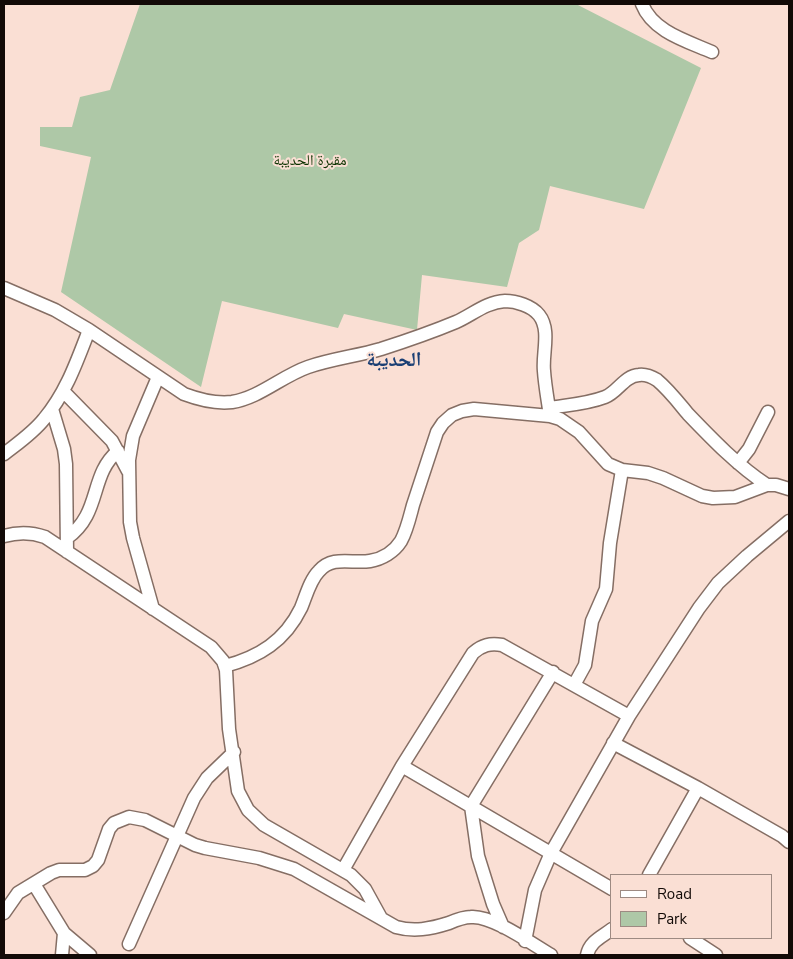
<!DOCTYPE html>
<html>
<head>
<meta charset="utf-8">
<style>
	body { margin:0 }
	#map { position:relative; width:793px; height:959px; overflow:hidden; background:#fadfd4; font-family:"Nunito Sans",sans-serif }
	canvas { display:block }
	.frame { position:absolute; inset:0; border:5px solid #120a07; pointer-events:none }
	.legend { position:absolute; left:610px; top:874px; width:162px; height:65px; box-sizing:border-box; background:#fadfd4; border:1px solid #9d8a82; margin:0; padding:6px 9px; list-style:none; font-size:15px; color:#120a07 }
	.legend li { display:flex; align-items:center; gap:10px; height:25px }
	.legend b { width:25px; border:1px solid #9d8a82 }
</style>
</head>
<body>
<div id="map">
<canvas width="793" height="959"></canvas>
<div class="frame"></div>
<ul class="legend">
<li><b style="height:6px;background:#fff"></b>Road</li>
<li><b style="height:14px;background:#aec8a7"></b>Park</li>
</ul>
</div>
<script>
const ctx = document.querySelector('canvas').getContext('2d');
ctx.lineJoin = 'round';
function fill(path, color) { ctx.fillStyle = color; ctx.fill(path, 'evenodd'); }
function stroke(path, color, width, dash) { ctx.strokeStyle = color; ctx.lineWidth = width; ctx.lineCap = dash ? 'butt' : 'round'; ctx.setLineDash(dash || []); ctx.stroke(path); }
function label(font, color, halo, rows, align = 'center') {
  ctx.font = font + ' "Nunito Sans","Noto Naskh Arabic",sans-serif'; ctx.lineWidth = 4; ctx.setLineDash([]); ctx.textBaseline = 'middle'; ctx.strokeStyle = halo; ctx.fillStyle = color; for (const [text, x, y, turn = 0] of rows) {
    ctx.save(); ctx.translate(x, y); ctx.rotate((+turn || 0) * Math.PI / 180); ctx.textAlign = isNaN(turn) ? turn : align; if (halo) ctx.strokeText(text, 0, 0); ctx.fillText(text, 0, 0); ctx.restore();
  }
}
fill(new Path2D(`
	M 140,4 L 576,4 L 701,68 L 644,209 L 550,186 L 539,230 L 519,243 L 507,287 L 422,275 L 417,330 L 344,314 L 338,328 L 222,301 L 201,387 L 61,292 L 91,157 L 40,146 L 40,127 L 72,127 L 80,97 L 110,90 Z`), '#aec8a7');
const minor = new Path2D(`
	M 642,4 C 653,32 687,41 712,52
	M 4,288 L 55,310 L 89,330 L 184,394 C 200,400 215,404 232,402 C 259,398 282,376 308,367 C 331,359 357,356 381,349 C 406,341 432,332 456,322 C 472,315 486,302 505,301 C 516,301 532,306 539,315 C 551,330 542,354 544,371 C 545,386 548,401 550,416
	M 63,391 L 112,441 L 128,471
	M 549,408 C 567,405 587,404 605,397 C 618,392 624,376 639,375 C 646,374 652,377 657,380 C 669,390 678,402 688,414 C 713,440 738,466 767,485
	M 52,409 L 64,449 L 66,464 L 67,552
	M 4,454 C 18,443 33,433 44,419 C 66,393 77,361 89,330
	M 738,463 L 749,449 L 768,412
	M 4,536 C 18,532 31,532 45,537 L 211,647 L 223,661 L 226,670 L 229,729 L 238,791 L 248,810 L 264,825 L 351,875 L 365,889 L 381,918
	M 67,538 C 102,513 89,475 118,451
	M 153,609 L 133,538 L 130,522 L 129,460 L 133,436 L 158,377
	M 225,666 C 259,657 285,641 301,608 C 306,596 310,580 319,571 C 333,555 352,564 370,561 C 382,559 394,552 401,541 C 407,530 410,516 413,505 C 421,480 429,456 437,432 L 443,423 L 452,415 L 462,411 L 474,409 L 550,416 L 560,419 L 579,432 L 608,464 L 622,470 L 648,473 L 663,478 L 702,496 L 713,498 L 735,497 L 767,485 L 776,485 L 789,489
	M 574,685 L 585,665 L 592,621 L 606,589 L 610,543 L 622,470
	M 613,743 L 698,788 L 782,836 L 789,842
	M 402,766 L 612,889
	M 343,870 L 402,766 L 473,653 C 482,645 490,643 502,645 L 629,716
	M 649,875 L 698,788
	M 34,884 L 64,933 L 90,955
	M 4,913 L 18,893 L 51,873 L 59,870 L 85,870 L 93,866 L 98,860 L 109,829 L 114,823 L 129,817 L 145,820 L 195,845 L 205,848 L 259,858 L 294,869 L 396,927 C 414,932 430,929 449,923 C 456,920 464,917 471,917 C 492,915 532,944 551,955
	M 503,927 L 493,904 L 478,856 L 471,806 L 553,672
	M 690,938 L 716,955
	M 525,941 L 535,890 L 551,853 L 629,716 L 699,608 L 718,583 L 747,556 L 789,521
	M 129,944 L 194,798 L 207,778 L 234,752
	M 62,955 L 64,933
	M 587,955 C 590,941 602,937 612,929`);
stroke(minor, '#856e64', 15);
stroke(minor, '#fff', 12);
label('15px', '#0d3301', '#fadfd4', [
	["مقبرة الحديبة",310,161]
]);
label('bold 20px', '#1a3f74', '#fadfd4', [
	["الحديبة",394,361]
]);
</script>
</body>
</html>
